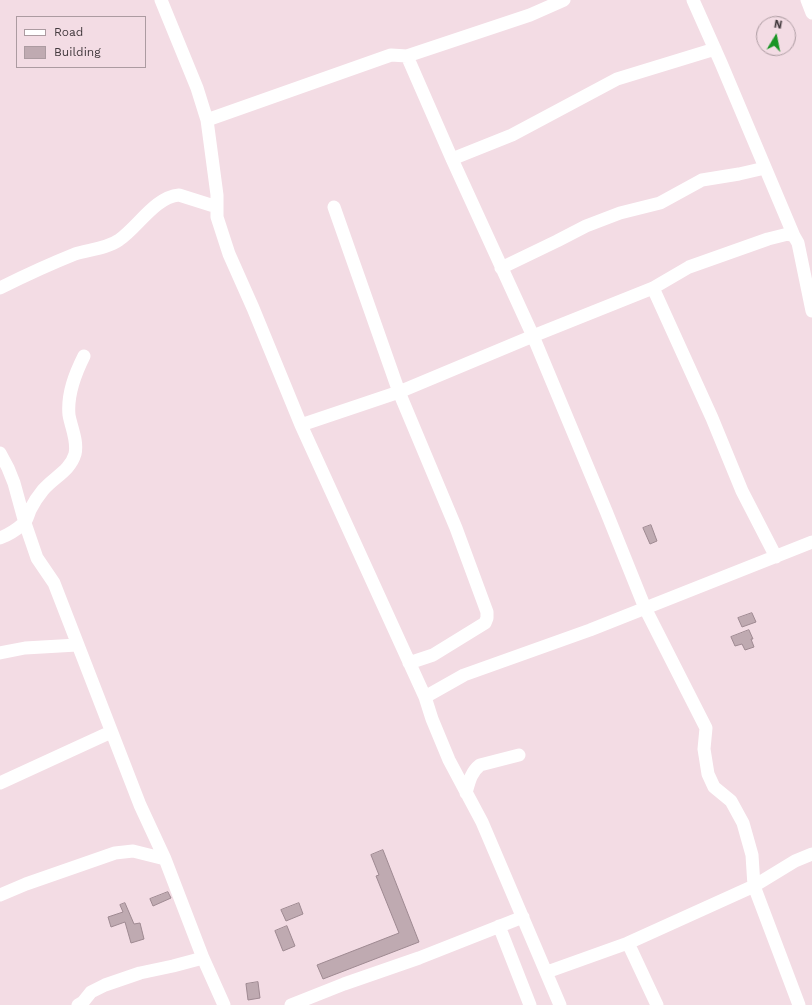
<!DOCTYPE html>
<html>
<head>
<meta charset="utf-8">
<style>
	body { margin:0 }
	#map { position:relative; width:812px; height:1005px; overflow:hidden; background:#f3dce4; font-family:"Work Sans",sans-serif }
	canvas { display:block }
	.legend { position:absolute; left:16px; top:16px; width:130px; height:52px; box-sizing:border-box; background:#f3dce4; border:1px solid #ac9ba1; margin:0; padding:5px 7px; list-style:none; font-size:12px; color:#42393d }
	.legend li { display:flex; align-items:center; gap:8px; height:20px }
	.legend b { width:20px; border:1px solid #ac9ba1 }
	.north { position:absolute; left:756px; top:16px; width:40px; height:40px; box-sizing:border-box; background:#f3dce4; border:1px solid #ac9ba1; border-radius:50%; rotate:10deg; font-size:11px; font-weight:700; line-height:16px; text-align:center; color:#42393d }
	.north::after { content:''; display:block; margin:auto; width:14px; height:18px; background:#1a9525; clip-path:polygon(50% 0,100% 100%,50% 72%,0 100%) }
</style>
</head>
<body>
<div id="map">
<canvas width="812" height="1005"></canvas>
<ul class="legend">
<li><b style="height:5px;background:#fff"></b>Road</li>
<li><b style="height:11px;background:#bfaab1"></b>Building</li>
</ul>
<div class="north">N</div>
</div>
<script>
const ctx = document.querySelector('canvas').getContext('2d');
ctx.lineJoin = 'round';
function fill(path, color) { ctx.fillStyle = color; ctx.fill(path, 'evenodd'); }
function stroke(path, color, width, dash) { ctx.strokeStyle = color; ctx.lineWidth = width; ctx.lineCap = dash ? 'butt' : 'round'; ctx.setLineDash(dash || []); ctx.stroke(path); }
const building = new Path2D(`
	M 651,525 L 657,541 L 650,544 L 643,528 Z
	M 752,613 L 756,622 L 742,627 L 738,618 Z
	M 749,630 L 753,639 L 751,639 L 754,647 L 745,650 L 742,644 L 735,646 L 731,637 Z
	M 383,850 L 419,942 L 323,979 L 317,965 L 399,933 L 376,876 L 379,875 L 371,855 Z
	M 168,892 L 171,898 L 153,906 L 150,899 Z
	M 125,903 L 134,924 L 140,923 L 144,939 L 131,943 L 125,922 L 111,927 L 108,917 L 123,912 L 120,905 Z
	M 299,903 L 303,914 L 286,921 L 281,910 Z
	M 287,926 L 295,946 L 283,951 L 275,931 Z
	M 258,982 L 260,998 L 248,1000 L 246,984 Z`);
fill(building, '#bfaab1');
stroke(building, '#9e8991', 1);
stroke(new Path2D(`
	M 161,0 L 197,88 L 207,120 L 217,195 L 217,217 L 229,254 L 253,308 L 301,425 L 425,697 L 432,719 L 449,760 L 482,822 L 560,1005
	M 693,0 L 721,63 L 794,236
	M 807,0 L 812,13
	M 407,56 L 452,159 L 533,336 L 606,511 L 645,608 L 706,728 L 704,749 L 708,774 L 714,787 L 731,801 L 743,823 L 752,855 L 754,886 L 799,1005
	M 207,120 L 391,55 L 407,56 L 530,15 L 564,0
	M 452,159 L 512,135 L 617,79 L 715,49
	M 334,207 L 399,392 L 533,336 L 653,288 L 689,267 L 768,239 L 788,234 L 794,236 L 798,243 L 812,311
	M 501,268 L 557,241 L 586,226 L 620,213 L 660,203 L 702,180 L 739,174 L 765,168
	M 0,288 C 24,276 50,264 75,254 C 88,250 108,248 119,240 C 138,227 155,197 179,195 L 217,207
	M 653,288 L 712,418 L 742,491 L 776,557
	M 301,425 L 399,392 L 456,528 L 487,612 L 487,618 L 485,623 L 433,655 L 409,663
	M 0,453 L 8,468 L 14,483 L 25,523 L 37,558 L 54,583 L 140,805 L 165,859 L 203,958 L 224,1005
	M 0,538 C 8,535 16,530 23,524 C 27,521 28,515 30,510 C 33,504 38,496 43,490 C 54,477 70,471 75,454 C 78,441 71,427 69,415 C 67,394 75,374 84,356
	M 0,653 L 25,648 L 77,645
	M 425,697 L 464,675 L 590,630 L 812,542
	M 0,783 L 111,732
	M 466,793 C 469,782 471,772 480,765 L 519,755
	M 0,895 L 26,884 L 115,853 L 133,851 L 165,859
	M 499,926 L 530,1005
	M 628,943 L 657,1005
	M 547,972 L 628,943 L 754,886 L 795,861 L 812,854
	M 78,1005 L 83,1002 L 91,992 L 105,985 L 140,973 L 173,966 L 203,958
	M 291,1005 L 344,984 L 419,958 L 523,917`), '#fff', 13);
</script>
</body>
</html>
